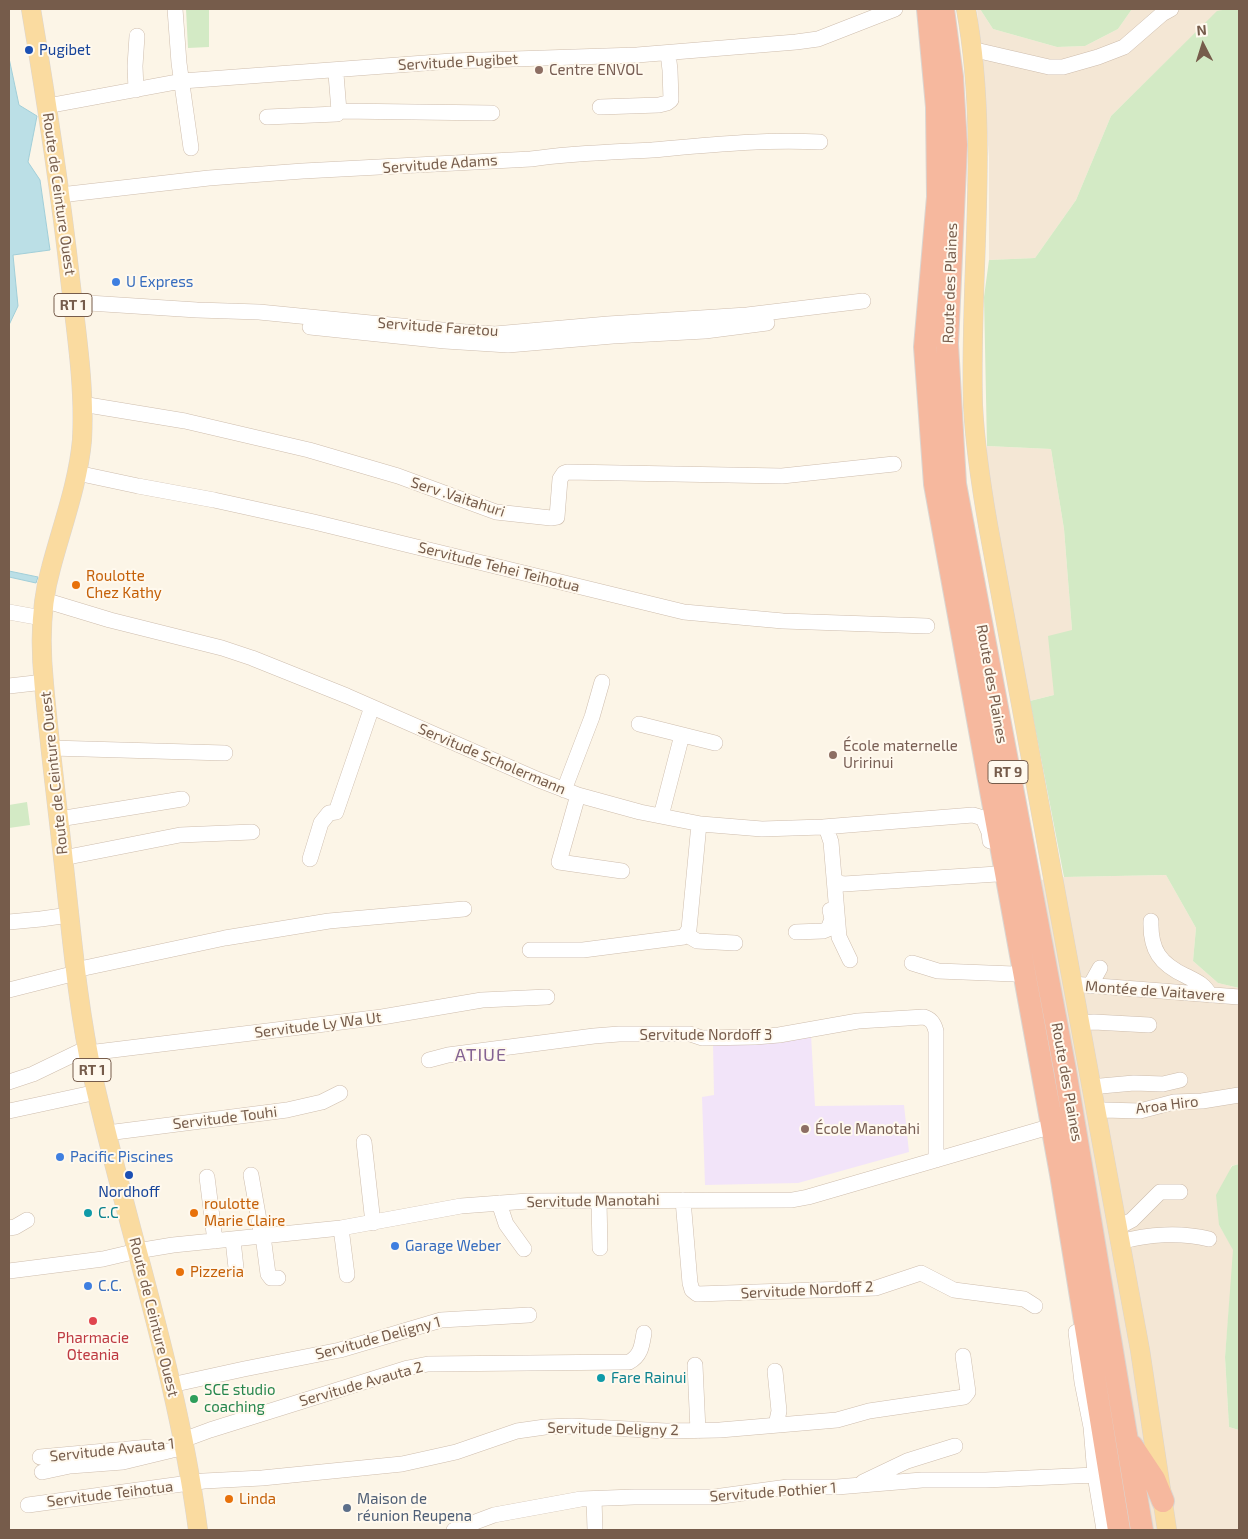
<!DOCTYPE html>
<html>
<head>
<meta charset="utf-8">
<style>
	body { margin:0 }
	#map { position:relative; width:1248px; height:1539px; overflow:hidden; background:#fcf5e7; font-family:"Exo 2",sans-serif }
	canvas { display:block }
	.frame { position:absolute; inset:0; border:10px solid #765c4b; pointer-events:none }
	.north { position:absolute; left:1178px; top:20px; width:50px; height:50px; -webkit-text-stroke:4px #fff9ee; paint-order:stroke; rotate:355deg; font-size:14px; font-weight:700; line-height:20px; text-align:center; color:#765c4b }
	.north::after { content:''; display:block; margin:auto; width:18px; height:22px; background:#765c4b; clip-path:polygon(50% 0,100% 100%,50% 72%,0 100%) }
</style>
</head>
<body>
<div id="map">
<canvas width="1248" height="1539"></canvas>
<div class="frame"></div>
<div class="north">N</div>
</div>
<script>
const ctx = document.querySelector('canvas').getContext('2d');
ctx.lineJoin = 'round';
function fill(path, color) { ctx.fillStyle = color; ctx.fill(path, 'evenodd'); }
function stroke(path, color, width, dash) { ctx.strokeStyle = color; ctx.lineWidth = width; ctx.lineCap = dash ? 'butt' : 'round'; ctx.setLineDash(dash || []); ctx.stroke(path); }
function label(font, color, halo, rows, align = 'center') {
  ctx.font = font + ' "Exo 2",sans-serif'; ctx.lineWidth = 4; ctx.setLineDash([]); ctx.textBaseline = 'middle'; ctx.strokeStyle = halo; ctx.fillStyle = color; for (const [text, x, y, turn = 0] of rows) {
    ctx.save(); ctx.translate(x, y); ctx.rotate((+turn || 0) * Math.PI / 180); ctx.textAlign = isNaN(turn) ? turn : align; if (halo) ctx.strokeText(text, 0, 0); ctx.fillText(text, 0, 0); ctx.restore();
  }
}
fill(new Path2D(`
	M 977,9 L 980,9 L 993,29 L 1057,47 L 1085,46 L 1118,29 L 1132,9 L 1227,9 L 1217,12 L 1111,116 L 1076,200 L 1035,258 L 989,260 L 989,157 Z
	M 987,446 L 1051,449 L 1064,529 L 1072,630 L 1054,695 L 1030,701 L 1014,630 L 987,479 Z
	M 1166,875 L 1196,928 L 1193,961 L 1218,983 L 1239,988 L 1239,1164 L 1231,1166 L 1219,1225 L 1234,1250 L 1225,1357 L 1229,1427 L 1239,1430 L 1239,1530 L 1154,1530 L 1041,880 L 1064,877 Z`), '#f4e7d5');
fill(new Path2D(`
	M 811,1035 L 815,1106 L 904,1105 L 909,1152 L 798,1183 L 705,1185 L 702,1097 L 714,1095 L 713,1044 Z`), '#f2e4f9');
fill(new Path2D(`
	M 186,9 L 209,9 L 209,47 L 188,48 Z
	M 980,9 L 1132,9 L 1118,29 L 1085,46 L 1057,47 L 993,29 Z
	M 1227,9 L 1239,9 L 1239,988 L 1218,983 L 1193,961 L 1196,928 L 1166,875 L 1064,877 L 1030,701 L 1054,695 L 1048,636 L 1072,630 L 1064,529 L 1051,449 L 987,446 L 984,297 L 989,260 L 1035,258 L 1076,200 L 1111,116 L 1217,11 Z
	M 27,802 L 30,825 L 9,828 L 9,805 Z
	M 1239,1164 L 1239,1430 L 1229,1427 L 1225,1357 L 1233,1250 L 1219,1225 L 1216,1195 L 1232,1166 Z`), '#d3eac5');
const water = new Path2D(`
	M 9,58 L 19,105 L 37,116 L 28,162 L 40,180 L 50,250 L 13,255 L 18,306 L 9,325 Z
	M 9,571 L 38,577 L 36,583 L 9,577 Z`);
fill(water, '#bbdfe6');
stroke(water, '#a1ced8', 1);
const minor = new Path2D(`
	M 175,9 L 179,63 L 191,148
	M 971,49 L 1049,67 L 1063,67 L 1098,57 L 1124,47 L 1162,14 L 1171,9
	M 136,90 L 135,66 L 137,36
	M 47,106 L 182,81 L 452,61 L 637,55 L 796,42 L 818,39 L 895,9
	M 600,107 L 659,105 L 667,103 L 671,100 L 670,70 L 668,53
	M 339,111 L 492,113
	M 267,117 L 337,114 L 339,111 L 336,74 L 338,70
	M 60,195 L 209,178 L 303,171 L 531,159 C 571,153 612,152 652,150 C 708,145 764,139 820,142
	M 73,302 L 197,310 L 259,312 L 452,331 L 495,334 L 608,324 L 747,315 L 863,301
	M 310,327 L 445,341 L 508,345 L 613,336 L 705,331 L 767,323
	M 82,404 L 185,421 L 309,450 L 398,476 L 496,512 L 551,518 L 557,517 L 560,479 L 564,473 L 567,472 L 782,476 L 894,464
	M 77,473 L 138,486 L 214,500 L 314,522 L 684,612 L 783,621 L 927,626
	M 44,600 L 110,620 L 222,648 L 252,658 L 347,696 L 539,780 L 578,795 L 640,812 L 701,824 L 762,829 L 823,827 L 973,815 L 983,818 L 989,832 L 990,841
	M 9,612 L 42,618
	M 9,686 L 44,682
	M 639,724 L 715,743
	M 51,748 L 225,753
	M 564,790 L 592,717 L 602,682
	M 578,795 L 559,862 L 622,871
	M 661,816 L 682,735
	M 59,819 L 182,799
	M 826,827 L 831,842 L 839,937 L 850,960
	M 63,858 L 180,835 L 252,832
	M 310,859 L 321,823 L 329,813 L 336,812 L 372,707
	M 835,879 L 838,883 L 844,884 L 997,874
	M 1151,921 C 1150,950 1160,964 1186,976 C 1196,981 1204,984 1210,995
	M 9,922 L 41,919 L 69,915
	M 796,932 L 823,931 L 828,929 L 832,919 L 830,910
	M 687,935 L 697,941 L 735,943
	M 530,950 L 583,950 L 684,937 L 689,929 L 699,824
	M 912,963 L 938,971 L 1014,974
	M 75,970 L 225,938 L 329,921 L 464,909
	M 1072,984 L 1239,997
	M 1090,986 L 1100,968
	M 9,990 L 76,973
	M 1079,1023 L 1094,1022 L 1149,1025
	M 88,1053 L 382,1017 L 482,1000 L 547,997
	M 429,1060 L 448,1055 L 594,1036 L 619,1034 L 690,1034 L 702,1038 L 755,1037 L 779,1035 L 858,1021 L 924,1017 C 931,1019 934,1023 936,1031 L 936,1160
	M 9,1082 L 33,1074 L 87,1048
	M 1090,1087 L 1134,1083 L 1163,1084 L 1180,1080
	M 9,1111 L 97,1092
	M 1096,1114 L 1104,1110 L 1140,1111 L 1174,1102 L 1202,1101 L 1239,1095
	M 107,1133 L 287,1110 L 322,1102 L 340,1093
	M 364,1142 L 373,1223
	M 251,1175 L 262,1237
	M 207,1177 L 215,1241
	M 683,1200 L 690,1283 L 692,1290 L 697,1294 L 876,1288 L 921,1273 L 954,1290 L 1024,1299 L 1035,1306
	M 599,1201 L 600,1248
	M 499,1203 L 506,1224 L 524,1249
	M 9,1228 L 15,1227 L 27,1220
	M 341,1228 L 347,1275
	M 1117,1228 L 1132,1220 L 1160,1192 L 1180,1192
	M 263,1236 L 268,1274 L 271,1278 L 278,1278
	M 233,1240 L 236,1268
	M 1120,1242 C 1148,1234 1181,1232 1209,1239
	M 9,1271 L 103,1259 L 137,1251 L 173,1245 L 341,1228 L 461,1206 L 528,1201 L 792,1200 L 808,1197 L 1042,1129
	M 1076,1332 L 1082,1382 L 1091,1427 L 1095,1475 L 1104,1530
	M 695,1365 L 698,1431
	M 775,1371 L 779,1411 L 776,1425
	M 171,1385 L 244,1369 L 340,1350 L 441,1320 L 529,1315
	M 183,1440 L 210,1430 L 408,1368 L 428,1364 L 629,1362 C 641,1356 642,1345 644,1333
	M 40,1457 L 150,1447
	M 42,1472 L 70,1466 L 123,1462 L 185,1447
	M 863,1482 L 907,1461 L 955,1446
	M 594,1499 L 595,1530
	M 28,1505 L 204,1481 L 262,1478 L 402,1464 L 456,1452 L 517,1431 L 545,1427 L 572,1426 L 666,1431 L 720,1430 L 837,1420 L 869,1411 L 964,1397 L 968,1392 L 963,1356
	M 454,1530 L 494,1515 L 581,1499 L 634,1497 L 714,1497 L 788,1487 L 837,1487 L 922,1480 L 986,1480 L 1095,1475`);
const major = new Path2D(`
	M 31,9 C 46,98 60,188 70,278 C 76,331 85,386 82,440 C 78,484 62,526 51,568 C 40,606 40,645 44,684 C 50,751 59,818 66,885 C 73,949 79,1013 93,1077 C 127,1228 178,1376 198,1530
	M 966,9 C 990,140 969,273 973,405 C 975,445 981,485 988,525 L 1140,1350 L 1167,1530`);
const highway = new Path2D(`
	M 928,9 L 937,107 L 938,197 L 925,347 L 935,484 L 1061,1174 L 1119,1530
	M 943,9 L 952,77 L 956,145 L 947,344 L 955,484 L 1065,1070 L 1142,1530
	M 1132,1446 L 1154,1479 L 1163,1501`);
stroke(minor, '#cebdad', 16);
stroke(major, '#dbd5d0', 20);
stroke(highway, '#dbd5d0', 24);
stroke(minor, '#fff', 15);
stroke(major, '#fadba0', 19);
stroke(highway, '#f6b89e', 22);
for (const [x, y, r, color] of [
	[29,50,5,"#1a4fb4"],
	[539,70,5,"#8d6e63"],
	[116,282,5,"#3f7fe0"],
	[76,585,5,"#e8710a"],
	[833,755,5,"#8d6e63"],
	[805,1129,5,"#8d6e63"],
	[60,1157,5,"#3f7fe0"],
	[129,1175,5,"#1a4fb4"],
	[88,1213,5,"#0f9aa8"],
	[194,1213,5,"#e8710a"],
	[395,1246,5,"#3f7fe0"],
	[180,1272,5,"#e8710a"],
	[88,1286,5,"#3f7fe0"],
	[93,1321,5,"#e0444e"],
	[601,1378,5,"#0f9aa8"],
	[194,1399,5,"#2e9e5b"],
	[229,1499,5,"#e8710a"],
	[347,1508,5,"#5c6f8a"]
]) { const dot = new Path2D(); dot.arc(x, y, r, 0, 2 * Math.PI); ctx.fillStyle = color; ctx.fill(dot); stroke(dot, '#fff9ee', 2); }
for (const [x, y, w] of [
	[73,305,38],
	[1008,772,40],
	[92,1070,38]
]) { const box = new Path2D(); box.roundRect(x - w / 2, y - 11.5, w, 23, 4); ctx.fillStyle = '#fff9ee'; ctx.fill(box); stroke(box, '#765c4b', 1); }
label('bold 14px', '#765c4b', null, [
	["RT 1",73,305],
	["RT 9",1008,772],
	["RT 1",92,1070]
]);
label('15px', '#164399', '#fff9ee', [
	["Pugibet",39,50],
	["Nordhoff",129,1192,"center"]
], 'left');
label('15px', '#765c4b', '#fff9ee', [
	["Servitude Pugibet",458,62,-3],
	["Servitude Adams",440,164,-4],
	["Route de Ceinture Ouest",59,194,82],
	["Route des Plaines",950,283,-88],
	["Servitude Faretou",438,327,4],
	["Serv .Vaitahuri",458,497,18],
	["Servitude Tehei Teihotua",499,567,14],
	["Route des Plaines",992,684,80],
	["Servitude Scholermann",492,759,23],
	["Route de Ceinture Ouest",54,773,-96],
	["Montée de Vaitavere",1155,991,4],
	["Servitude Ly Wa Ut",318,1025,-7],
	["Servitude Nordoff 3",706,1035],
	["Route des Plaines",1067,1082,80],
	["Aroa Hiro",1167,1105,-7],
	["Servitude Touhi",225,1118,-7],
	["Servitude Manotahi",593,1201,-1],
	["Servitude Nordoff 2",807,1290,-3],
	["Route de Ceinture Ouest",154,1317,76],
	["Servitude Deligny 1",378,1338,-15],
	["Servitude Avauta 2",361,1384,-16],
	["Servitude Deligny 2",613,1429,1],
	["Servitude Avauta 1",112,1450,-6],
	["Servitude Pothier 1",773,1492,-4],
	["Servitude Teihotua",110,1494,-7]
]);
label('15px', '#785e54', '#fff9ee', [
	["Centre ENVOL",549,70],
	["École maternelle",843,746],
	["Uririnui",843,763],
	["École Manotahi",815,1129]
], 'left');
label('15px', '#366cbe', '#fff9ee', [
	["U Express",126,282],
	["Pacific Piscines",70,1157],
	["Garage Weber",405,1246],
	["C.C.",98,1286]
], 'left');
label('15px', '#c56008', '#fff9ee', [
	["Roulotte",86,576],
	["Chez Kathy",86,593],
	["roulotte",204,1204],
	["Marie Claire",204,1221],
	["Pizzeria",190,1272],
	["Linda",239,1499]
], 'left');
label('15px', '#0d838f', '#fff9ee', [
	["C.C",98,1213],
	["Fare Rainui",611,1378]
], 'left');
label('15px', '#be3a42', '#fff9ee', [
	["Pharmacie",93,1338],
	["Oteania",93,1355]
]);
label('15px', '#27864d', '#fff9ee', [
	["SCE studio",204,1390],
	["coaching",204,1407]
], 'left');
label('15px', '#4e5e75', '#fff9ee', [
	["Maison de",357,1499],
	["réunion Reupena",357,1516]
], 'left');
ctx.letterSpacing = '1px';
label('18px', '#846393', '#fff9ee', [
	["ATIUE",481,1055]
]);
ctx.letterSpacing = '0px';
</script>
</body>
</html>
